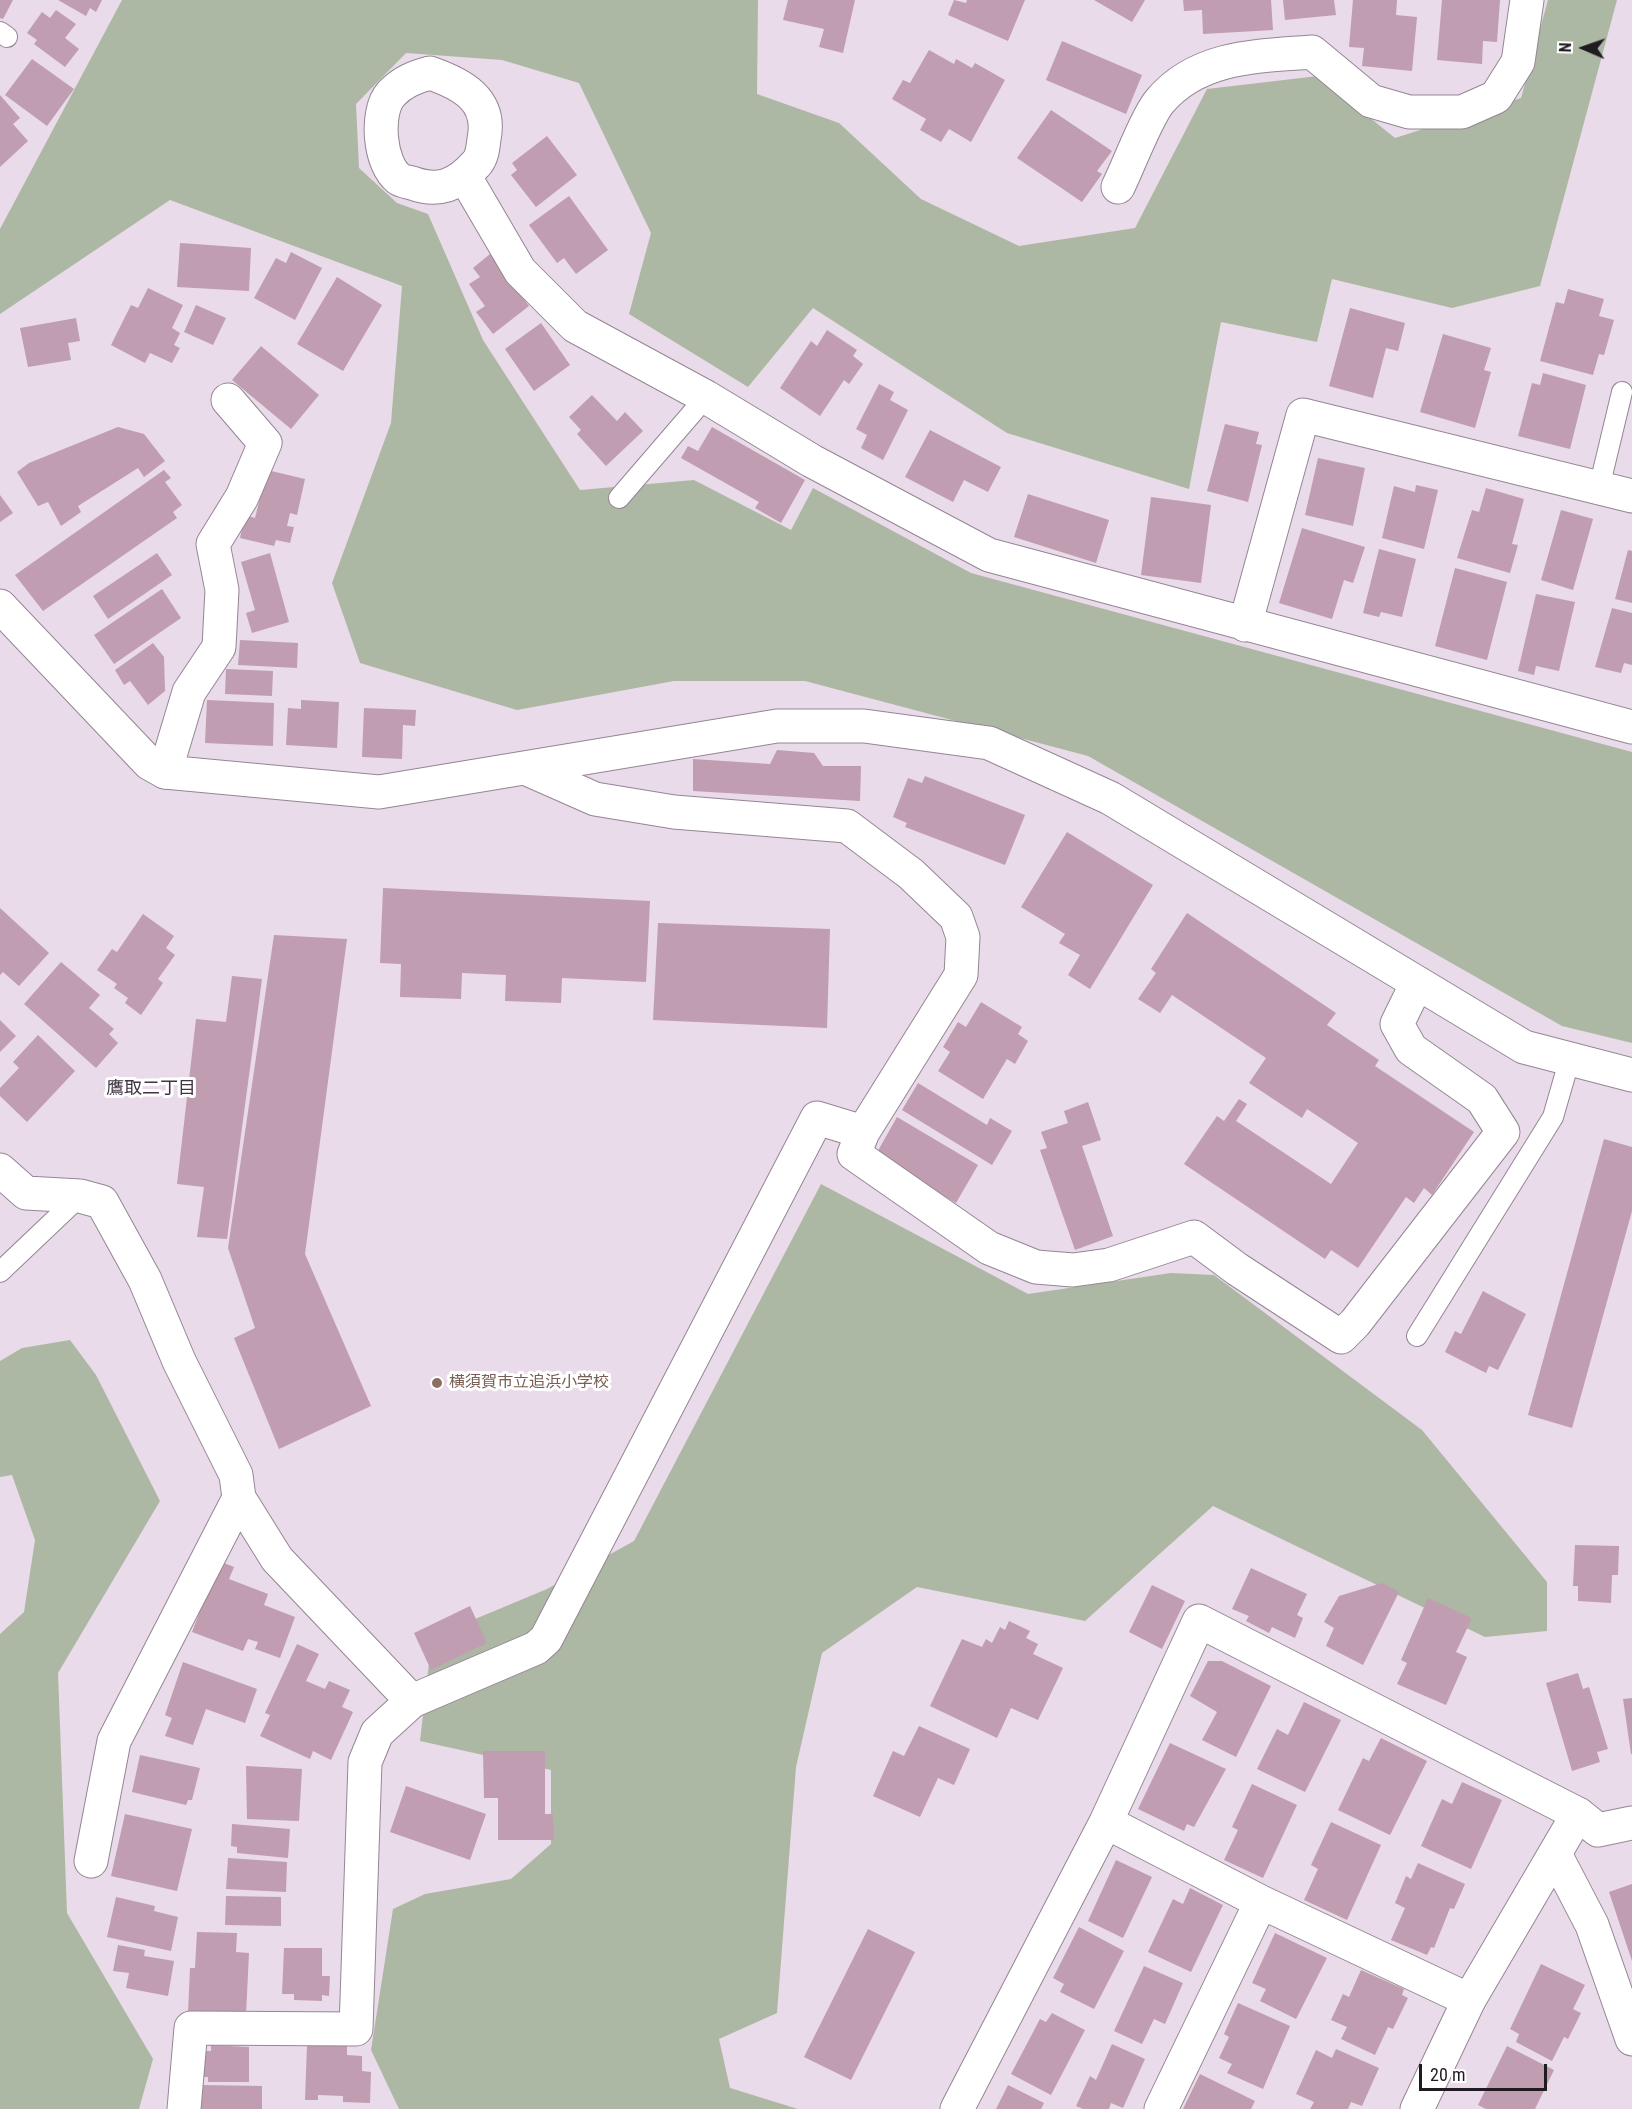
<!DOCTYPE html>
<html>
<head>
<meta charset="utf-8">
<style>
	body { margin:0 }
	#map { position:relative; width:1632px; height:2109px; overflow:hidden; background:#e9dbe9; font-family:"Roboto Condensed",sans-serif }
	canvas { display:block }
	.north { position:absolute; left:1554px; top:18px; width:60px; height:60px; -webkit-text-stroke:4px #fff; paint-order:stroke; rotate:272deg; font-size:16px; font-weight:700; line-height:24px; text-align:center; color:#201b20 }
	.north::after { content:''; display:block; margin:auto; width:21px; height:27px; background:#201b20; clip-path:polygon(50% 0,100% 100%,50% 72%,0 100%) }
	.scale { position:absolute; left:1419px; top:2064px; width:128px; height:27px; box-sizing:border-box; border:3px solid #201b20; border-top:0; padding-left:8px; font-size:18px; line-height:21px; white-space:nowrap; color:#201b20; -webkit-text-stroke:4px #fff; paint-order:stroke }
</style>
</head>
<body>
<div id="map">
<canvas width="1632" height="2109"></canvas>
<div class="north">N</div>
<div class="scale">20 m</div>
</div>
<script>
const ctx = document.querySelector('canvas').getContext('2d');
ctx.lineJoin = 'round';
function fill(path, color) { ctx.fillStyle = color; ctx.fill(path, 'evenodd'); }
function stroke(path, color, width, dash) { ctx.strokeStyle = color; ctx.lineWidth = width; ctx.lineCap = dash ? 'butt' : 'round'; ctx.setLineDash(dash || []); ctx.stroke(path); }
function label(font, color, halo, rows, align = 'center') {
  ctx.font = font + ' "Roboto Condensed","Noto Sans JP",sans-serif'; ctx.lineWidth = 6; ctx.setLineDash([]); ctx.textBaseline = 'middle'; ctx.strokeStyle = halo; ctx.fillStyle = color; for (const [text, x, y, turn = 0] of rows) {
    ctx.save(); ctx.translate(x, y); ctx.rotate((+turn || 0) * Math.PI / 180); ctx.textAlign = isNaN(turn) ? turn : align; if (halo) ctx.strokeText(text, 0, 0); ctx.fillText(text, 0, 0); ctx.restore();
  }
}
fill(new Path2D(`
	M 122,0 L 758,0 L 757,94 L 839,123 L 921,199 L 1019,246 L 1135,228 L 1207,89 L 1318,76 L 1395,138 L 1521,98 L 1548,0 L 1617,0 L 1540,286 L 1452,308 L 1332,279 L 1317,342 L 1221,322 L 1189,489 L 1007,433 L 813,308 L 748,387 L 629,314 L 651,233 L 579,83 L 502,60 L 406,53 L 356,104 L 359,168 L 397,203 L 428,214 L 483,340 L 580,490 L 694,480 L 791,530 L 813,488 L 971,573 L 1632,752 L 1632,1043 L 1562,1026 L 1088,756 L 805,681 L 674,681 L 517,710 L 360,663 L 332,583 L 391,423 L 402,286 L 170,200 L 0,314 L 0,229 Z
	M 821,1184 L 1028,1294 L 1171,1273 L 1214,1275 L 1422,1430 L 1547,1582 L 1547,1631 L 1485,1637 L 1213,1506 L 1085,1621 L 917,1587 L 822,1653 L 796,1767 L 777,2013 L 719,2039 L 730,2088 L 798,2109 L 399,2109 L 371,2050 L 393,1909 L 425,1894 L 511,1879 L 551,1844 L 551,1770 L 420,1741 L 432,1637 L 547,1589 L 634,1541 Z
	M 70,1340 L 96,1375 L 160,1501 L 58,1673 L 67,1913 L 153,2059 L 139,2109 L 0,2109 L 0,1634 L 24,1612 L 35,1540 L 12,1475 L 0,1477 L 0,1361 L 22,1348 Z`), '#adb8a4');
fill(new Path2D(`
	M 0,0 L 13,0 L 3,19 L 0,18 Z
	M 58,0 L 102,0 L 96,12 L 90,8 L 86,16 Z
	M 788,0 L 855,0 L 843,53 L 819,47 L 824,29 L 783,20 Z
	M 954,0 L 966,3 L 967,0 L 1025,0 L 1008,41 L 948,15 Z
	M 1094,0 L 1145,0 L 1132,22 Z
	M 1183,0 L 1271,0 L 1273,30 L 1203,34 L 1202,10 L 1184,11 Z
	M 1283,0 L 1334,0 L 1336,15 L 1285,20 Z
	M 1353,0 L 1397,0 L 1396,15 L 1417,17 L 1412,71 L 1362,66 L 1364,48 L 1349,47 Z
	M 1442,0 L 1500,0 L 1497,42 L 1483,41 L 1482,64 L 1437,60 Z
	M 56,10 L 76,24 L 65,38 L 79,49 L 65,67 L 34,44 L 37,40 L 27,33 L 42,12 L 50,18 Z
	M 1062,41 L 1142,75 L 1126,114 L 1046,80 Z
	M 929,50 L 954,64 L 956,59 L 972,68 L 975,63 L 1005,80 L 971,142 L 949,129 L 941,142 L 920,130 L 926,119 L 892,99 L 903,80 L 910,83 Z
	M 32,59 L 74,89 L 47,126 L 5,95 Z
	M 0,95 L 20,118 L 13,124 L 28,141 L 0,167 Z
	M 1051,110 L 1112,151 L 1097,171 L 1102,174 L 1082,202 L 1017,158 Z
	M 547,136 L 577,175 L 536,207 L 511,175 L 517,170 L 512,163 Z
	M 569,196 L 608,250 L 576,274 L 564,258 L 557,263 L 529,225 Z
	M 180,243 L 251,248 L 249,291 L 177,287 Z
	M 291,252 L 322,268 L 295,320 L 254,298 L 276,258 L 286,263 Z
	M 490,254 L 529,306 L 493,334 L 476,312 L 485,306 L 469,284 L 480,277 L 473,268 Z
	M 337,277 L 382,305 L 343,371 L 297,344 Z
	M 148,288 L 183,305 L 172,328 L 180,333 L 174,345 L 180,348 L 172,363 L 150,353 L 145,363 L 111,345 L 131,305 L 138,308 Z
	M 1568,289 L 1604,299 L 1599,316 L 1614,320 L 1604,355 L 1599,354 L 1593,375 L 1540,361 L 1556,302 L 1564,304 Z
	M 196,305 L 226,318 L 213,345 L 184,332 Z
	M 1350,308 L 1405,323 L 1398,351 L 1386,348 L 1373,398 L 1329,386 Z
	M 76,318 L 80,341 L 68,343 L 71,360 L 28,367 L 20,328 Z
	M 541,323 L 570,365 L 534,391 L 505,349 Z
	M 827,330 L 857,350 L 853,356 L 863,364 L 849,384 L 844,380 L 820,416 L 780,388 L 811,341 L 817,346 Z
	M 1443,334 L 1491,348 L 1484,370 L 1491,372 L 1475,428 L 1420,412 Z
	M 261,346 L 319,395 L 291,429 L 232,380 Z
	M 1543,373 L 1586,385 L 1570,449 L 1518,436 L 1532,383 L 1540,385 Z
	M 879,384 L 894,392 L 890,400 L 908,410 L 883,460 L 861,448 L 867,435 L 856,429 Z
	M 592,395 L 617,421 L 625,412 L 643,431 L 606,466 L 577,434 L 581,430 L 569,417 Z
	M 1225,424 L 1259,432 L 1256,444 L 1262,445 L 1248,502 L 1207,491 Z
	M 118,427 L 144,434 L 165,461 L 144,477 L 138,468 L 78,506 L 81,512 L 61,526 L 48,502 L 38,506 L 17,472 L 29,463 Z
	M 712,427 L 805,480 L 781,523 L 755,508 L 759,502 L 681,458 L 688,446 L 698,451 Z
	M 930,430 L 1001,467 L 988,492 L 964,480 L 953,502 L 905,477 Z
	M 1318,458 L 1365,468 L 1353,526 L 1305,515 Z
	M 164,470 L 171,478 L 165,482 L 182,505 L 173,512 L 177,518 L 43,611 L 15,575 Z
	M 267,470 L 305,479 L 297,515 L 290,513 L 287,526 L 294,527 L 290,543 L 276,540 L 274,546 L 240,538 L 245,515 L 255,518 Z
	M 1416,485 L 1438,490 L 1424,549 L 1382,538 L 1394,486 L 1415,492 Z
	M 1486,488 L 1524,499 L 1512,544 L 1518,545 L 1510,573 L 1457,558 L 1472,510 L 1479,512 Z
	M 1028,494 L 1109,520 L 1096,563 L 1014,537 Z
	M 0,495 L 13,513 L 0,522 Z
	M 1151,497 L 1211,505 L 1201,583 L 1141,575 Z
	M 1561,510 L 1593,519 L 1573,590 L 1541,580 Z
	M 1302,528 L 1365,547 L 1353,583 L 1344,580 L 1332,619 L 1279,603 Z
	M 1379,549 L 1416,559 L 1402,617 L 1381,612 L 1379,617 L 1363,613 Z
	M 1628,550 L 1632,551 L 1632,603 L 1615,599 Z
	M 157,553 L 172,575 L 108,619 L 93,596 Z
	M 270,553 L 289,622 L 252,633 L 246,613 L 255,610 L 241,562 Z
	M 1455,568 L 1507,582 L 1487,660 L 1435,646 Z
	M 162,589 L 181,618 L 114,664 L 94,635 Z
	M 1536,594 L 1575,602 L 1559,671 L 1536,666 L 1534,675 L 1518,671 Z
	M 1612,608 L 1632,613 L 1632,665 L 1624,663 L 1621,673 L 1595,667 Z
	M 240,640 L 298,643 L 297,668 L 238,665 Z
	M 153,643 L 164,657 L 165,691 L 148,705 L 130,681 L 124,685 L 115,670 Z
	M 226,669 L 273,671 L 272,696 L 225,694 Z
	M 207,700 L 274,703 L 273,746 L 205,743 Z
	M 301,700 L 339,702 L 337,748 L 286,745 L 288,708 L 301,709 Z
	M 364,708 L 416,710 L 415,726 L 403,725 L 402,759 L 362,757 Z
	M 777,750 L 814,753 L 823,766 L 861,766 L 860,801 L 693,791 L 693,759 L 770,764 Z
	M 925,776 L 1025,815 L 1005,865 L 905,827 L 907,823 L 893,817 L 908,778 L 922,783 Z
	M 1067,832 L 1153,885 L 1090,989 L 1068,975 L 1080,955 L 1059,943 L 1065,934 L 1021,907 Z
	M 383,888 L 650,901 L 646,982 L 562,978 L 561,1003 L 505,1001 L 506,975 L 462,973 L 461,999 L 400,997 L 401,964 L 380,963 Z
	M 0,908 L 49,953 L 19,986 L 3,972 L 0,975 Z
	M 1187,913 L 1336,1013 L 1327,1025 L 1379,1060 L 1375,1066 L 1474,1132 L 1432,1195 L 1424,1188 L 1414,1203 L 1406,1197 L 1358,1268 L 1331,1250 L 1325,1259 L 1184,1164 L 1217,1116 L 1224,1121 L 1239,1099 L 1247,1104 L 1236,1121 L 1331,1184 L 1358,1143 L 1307,1109 L 1302,1118 L 1249,1083 L 1266,1058 L 1172,995 L 1160,1013 L 1138,999 L 1156,973 L 1151,969 Z
	M 143,914 L 174,936 L 166,948 L 175,955 L 158,979 L 163,983 L 141,1015 L 125,1003 L 128,998 L 114,988 L 117,984 L 97,970 L 112,949 L 117,952 Z
	M 658,923 L 830,929 L 827,1028 L 653,1020 Z
	M 274,935 L 347,939 L 305,1254 L 371,1406 L 279,1449 L 234,1338 L 255,1328 L 228,1248 Z
	M 61,962 L 100,995 L 89,1008 L 114,1029 L 109,1034 L 118,1043 L 96,1068 L 24,1004 Z
	M 232,976 L 262,979 L 227,1239 L 197,1237 L 204,1187 L 177,1184 L 196,1019 L 226,1022 Z
	M 981,1002 L 1022,1027 L 1018,1034 L 1028,1041 L 1015,1064 L 1007,1059 L 983,1099 L 938,1071 L 950,1052 L 943,1047 L 958,1022 L 966,1027 Z
	M 0,1020 L 16,1036 L 0,1052 Z
	M 38,1035 L 75,1071 L 27,1122 L 0,1096 L 0,1088 L 19,1068 L 13,1062 Z
	M 918,1083 L 987,1125 L 990,1118 L 1012,1131 L 992,1165 L 902,1110 Z
	M 1088,1102 L 1101,1140 L 1082,1146 L 1113,1236 L 1075,1250 L 1040,1150 L 1047,1148 L 1041,1132 L 1068,1123 L 1064,1111 Z
	M 897,1117 L 978,1165 L 956,1203 L 875,1156 Z
	M 1604,1139 L 1632,1147 L 1632,1211 L 1572,1428 L 1528,1415 Z
	M 1483,1291 L 1526,1314 L 1498,1370 L 1489,1366 L 1486,1373 L 1445,1352 L 1455,1331 L 1461,1334 Z
	M 1575,1545 L 1619,1546 L 1618,1575 L 1612,1575 L 1611,1603 L 1578,1601 L 1578,1586 L 1573,1586 Z
	M 219,1561 L 234,1567 L 229,1579 L 268,1594 L 264,1605 L 295,1617 L 280,1658 L 255,1649 L 258,1642 L 248,1639 L 243,1651 L 192,1632 Z
	M 1251,1568 L 1307,1594 L 1297,1615 L 1303,1618 L 1295,1638 L 1272,1627 L 1269,1633 L 1246,1621 L 1249,1616 L 1232,1609 Z
	M 1382,1583 L 1399,1592 L 1363,1665 L 1326,1646 L 1334,1628 L 1324,1622 L 1339,1596 Z
	M 1152,1585 L 1185,1601 L 1162,1649 L 1129,1632 Z
	M 1428,1598 L 1472,1618 L 1456,1652 L 1467,1657 L 1446,1705 L 1397,1684 L 1407,1663 L 1401,1660 Z
	M 470,1606 L 487,1643 L 431,1670 L 414,1633 Z
	M 1009,1621 L 1030,1631 L 1026,1638 L 1038,1644 L 1033,1654 L 1063,1668 L 1038,1720 L 1011,1708 L 997,1738 L 930,1706 L 962,1639 L 982,1647 L 986,1639 L 992,1643 L 1000,1627 L 1005,1630 Z
	M 297,1644 L 319,1654 L 306,1681 L 325,1689 L 329,1681 L 350,1690 L 342,1707 L 353,1712 L 331,1760 L 313,1751 L 310,1759 L 260,1736 L 270,1715 L 265,1713 Z
	M 1208,1661 L 1222,1661 L 1271,1686 L 1236,1757 L 1202,1740 L 1217,1712 L 1190,1696 Z
	M 183,1662 L 257,1689 L 245,1723 L 206,1709 L 193,1745 L 165,1736 L 172,1718 L 165,1715 Z
	M 1578,1673 L 1583,1689 L 1589,1687 L 1608,1749 L 1597,1752 L 1600,1762 L 1572,1771 L 1546,1683 Z
	M 1632,1698 L 1632,1754 L 1631,1754 L 1623,1699 Z
	M 1304,1702 L 1341,1720 L 1305,1792 L 1257,1769 L 1277,1729 L 1288,1735 Z
	M 919,1726 L 970,1749 L 954,1785 L 938,1778 L 920,1817 L 873,1796 L 893,1751 L 904,1756 Z
	M 1381,1738 L 1427,1761 L 1390,1835 L 1338,1810 L 1363,1758 L 1369,1761 Z
	M 1170,1743 L 1226,1769 L 1194,1827 L 1187,1824 L 1184,1831 L 1138,1809 Z
	M 483,1751 L 545,1751 L 545,1814 L 553,1814 L 554,1840 L 498,1840 L 498,1798 L 484,1798 Z
	M 140,1755 L 200,1768 L 192,1800 L 188,1800 L 186,1805 L 132,1792 Z
	M 246,1766 L 302,1769 L 299,1821 L 247,1819 Z
	M 1462,1782 L 1502,1800 L 1471,1869 L 1421,1846 L 1442,1799 L 1452,1804 Z
	M 1252,1784 L 1297,1805 L 1263,1878 L 1224,1860 L 1238,1830 L 1232,1827 Z
	M 406,1786 L 486,1814 L 470,1860 L 390,1832 Z
	M 125,1814 L 192,1829 L 177,1891 L 111,1876 Z
	M 1331,1822 L 1381,1845 L 1347,1920 L 1304,1900 L 1318,1869 L 1311,1865 Z
	M 232,1824 L 290,1829 L 288,1858 L 237,1853 L 237,1847 L 231,1846 Z
	M 228,1858 L 287,1862 L 286,1892 L 226,1889 Z
	M 1116,1860 L 1152,1877 L 1123,1938 L 1088,1921 Z
	M 1418,1863 L 1465,1884 L 1454,1909 L 1450,1908 L 1434,1948 L 1431,1947 L 1427,1955 L 1391,1940 L 1405,1908 L 1395,1903 L 1406,1876 L 1411,1879 Z
	M 1632,1884 L 1632,1961 L 1609,1892 Z
	M 1190,1888 L 1223,1905 L 1191,1972 L 1148,1952 L 1173,1899 L 1183,1904 Z
	M 226,1896 L 281,1897 L 281,1926 L 225,1925 Z
	M 116,1897 L 155,1906 L 154,1911 L 178,1917 L 171,1951 L 107,1937 Z
	M 1079,1927 L 1124,1951 L 1094,2009 L 1060,1992 L 1064,1984 L 1053,1978 Z
	M 868,1929 L 915,1952 L 851,2080 L 804,2057 Z
	M 197,1932 L 237,1933 L 236,1952 L 249,1953 L 246,2015 L 188,2013 L 190,1968 L 195,1968 Z
	M 1275,1933 L 1327,1958 L 1296,2019 L 1260,2001 L 1266,1989 L 1252,1983 Z
	M 118,1945 L 145,1950 L 144,1956 L 174,1961 L 168,1996 L 126,1988 L 129,1973 L 113,1971 Z
	M 284,1948 L 322,1948 L 322,1976 L 330,1976 L 329,1996 L 322,1995 L 322,2001 L 294,2000 L 294,1994 L 282,1994 Z
	M 1541,1964 L 1585,1985 L 1573,2009 L 1581,2013 L 1568,2039 L 1564,2037 L 1552,2061 L 1516,2042 L 1519,2034 L 1510,2029 Z
	M 1144,1966 L 1183,1983 L 1165,2024 L 1154,2019 L 1142,2044 L 1114,2031 Z
	M 1361,1970 L 1404,1989 L 1402,1995 L 1408,1998 L 1393,2029 L 1388,2027 L 1375,2055 L 1341,2039 L 1347,2027 L 1331,2020 L 1343,1994 L 1349,1997 Z
	M 1238,2003 L 1290,2026 L 1263,2089 L 1227,2073 L 1232,2064 L 1219,2058 L 1229,2037 L 1224,2034 Z
	M 1052,2013 L 1085,2030 L 1051,2095 L 1011,2074 L 1040,2019 L 1046,2022 Z
	M 1112,2044 L 1145,2059 L 1123,2108 L 1111,2103 L 1109,2109 L 1083,2109 L 1076,2106 L 1090,2076 L 1096,2080 Z
	M 211,2045 L 249,2047 L 249,2082 L 208,2082 L 208,2077 L 198,2077 L 199,2051 L 211,2051 Z
	M 307,2045 L 347,2046 L 347,2055 L 362,2056 L 362,2071 L 371,2072 L 370,2103 L 343,2102 L 343,2096 L 318,2095 L 318,2100 L 305,2100 Z
	M 1507,2046 L 1554,2070 L 1535,2109 L 1486,2109 L 1478,2105 Z
	M 1336,2049 L 1379,2068 L 1362,2106 L 1351,2102 L 1348,2109 L 1310,2109 L 1314,2102 L 1296,2094 L 1316,2050 L 1332,2058 Z
	M 1200,2074 L 1255,2101 L 1251,2109 L 1183,2109 Z
	M 201,2085 L 262,2086 L 262,2109 L 200,2109 Z
	M 1008,2085 L 1044,2103 L 1041,2109 L 996,2109 Z`), '#c09db1');
const lane = new Path2D(`
	M 0,32 L 7,37
	M 1599,488 L 1622,392
	M 619,498 L 706,397
	M 0,1272 L 80,1196
	M 1417,1336 L 1553,1117 L 1570,1058`);
const street = new Path2D(`
	M 430,73 C 462,84 492,100 484,139 C 483,148 482,158 476,164 C 457,185 439,193 412,183 C 408,182 402,181 399,179 C 379,164 375,112 391,94 C 402,82 415,77 430,73 Z
	M 465,177 L 520,271 L 575,326 L 706,397 L 812,461 L 989,555 L 1632,727
	M 1118,187 C 1128,167 1147,116 1160,101 C 1198,56 1257,56 1312,52 L 1371,101 L 1409,112 L 1462,112 L 1496,97 L 1518,62 L 1527,0
	M 1245,625 L 1303,415 L 1632,496
	M 165,772 L 189,692 L 219,647 L 222,590 L 213,544 L 242,497 L 265,443 L 228,400
	M 863,1132 L 854,1154 L 989,1248 L 1036,1267 L 1073,1270 L 1109,1265 L 1194,1237 L 1237,1269 L 1341,1337 L 1355,1323 L 1503,1132 L 1482,1099 L 1411,1049 L 1397,1024 L 1417,983
	M 0,1170 L 26,1193 L 80,1196 L 102,1202 L 145,1280 L 179,1361 L 236,1475 L 239,1498 L 277,1559 L 412,1701
	M 1106,1822 L 1261,1902 L 1469,2000
	M 1555,1854 L 1592,1925 L 1632,2039
	M 91,1861 L 114,1741 L 239,1498
	M 184,2109 L 191,2028 L 356,2029 L 365,1762 L 377,1733 L 412,1701 L 536,1648 L 546,1639 L 817,1118 L 863,1132 L 961,975 L 963,937 L 956,917 L 911,874 L 847,826 L 674,812 L 595,799 L 527,769
	M 957,2109 L 1106,1822 L 1199,1621 L 1578,1814
	M 1161,2109 L 1261,1902`);
const secondary = new Path2D(`
	M 0,606 L 149,763 L 165,772 L 379,792 L 777,726 L 864,726 L 989,743 L 1110,798 L 1524,1047 L 1632,1075
	M 1417,2109 L 1469,2000 L 1578,1814 L 1598,1830 L 1632,1823`);
stroke(lane, '#948694', 22);
stroke(street, '#948694', 35);
stroke(secondary, '#948694', 35);
stroke(lane, '#fff', 20);
stroke(street, '#fff', 33);
stroke(secondary, '#fff', 33);
for (const [x, y, r, color] of [
	[437,1383,6,"#8d6e63"]
]) { const dot = new Path2D(); dot.arc(x, y, r, 0, 2 * Math.PI); ctx.fillStyle = color; ctx.fill(dot); stroke(dot, '#fff', 2); }
label('16px', '#785e54', '#fff', [
	["横須賀市立追浜小学校",449,1383]
], 'left');
label('18px', '#403540', '#fff', [
	["鷹取二丁目",151,1089]
]);
</script>
</body>
</html>
